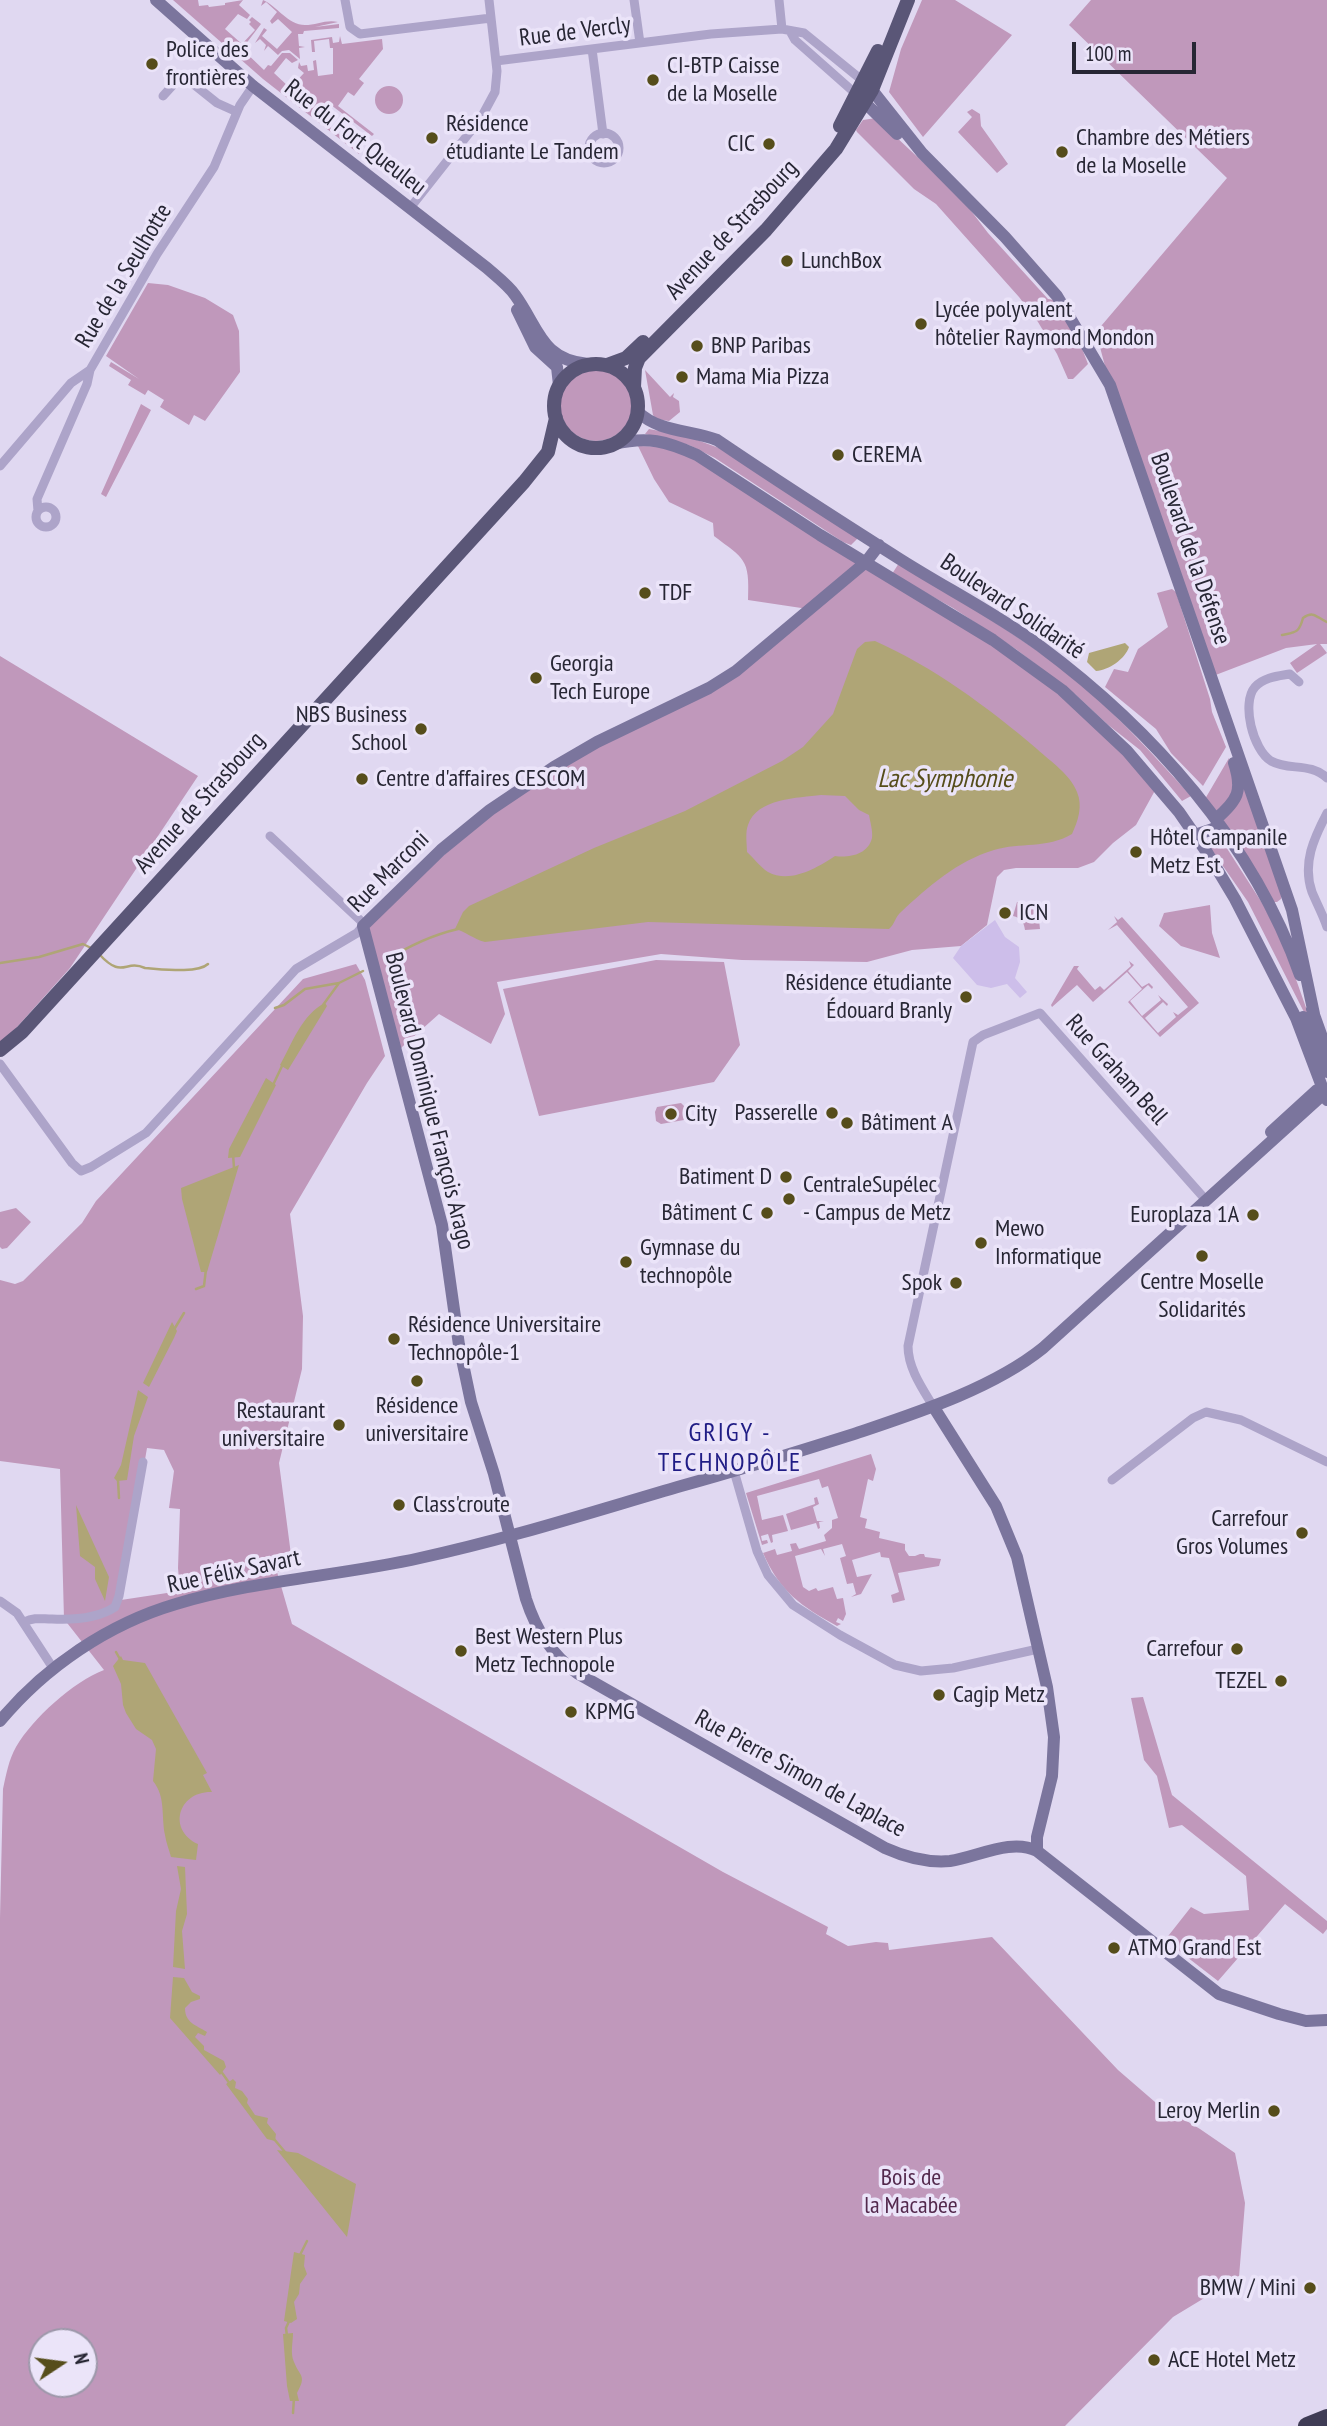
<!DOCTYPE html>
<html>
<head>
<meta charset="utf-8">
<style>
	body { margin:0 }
	#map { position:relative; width:1327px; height:2426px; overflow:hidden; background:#e0d8f1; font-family:"PT Sans Narrow",sans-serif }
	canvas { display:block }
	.north { position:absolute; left:28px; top:2328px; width:70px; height:70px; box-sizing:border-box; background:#ebe4f9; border:2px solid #9d98aa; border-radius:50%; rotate:77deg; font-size:19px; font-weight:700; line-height:28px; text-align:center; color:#272634 }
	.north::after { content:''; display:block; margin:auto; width:24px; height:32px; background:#564d1b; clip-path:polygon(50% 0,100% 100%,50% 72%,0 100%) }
	.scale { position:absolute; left:1072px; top:42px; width:124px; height:32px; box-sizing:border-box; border:4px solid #272634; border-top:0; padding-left:9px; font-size:21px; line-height:24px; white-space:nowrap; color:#272634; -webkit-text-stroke:5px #ebe4f9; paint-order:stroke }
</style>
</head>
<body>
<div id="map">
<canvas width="1327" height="2426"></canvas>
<div class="north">N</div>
<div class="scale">100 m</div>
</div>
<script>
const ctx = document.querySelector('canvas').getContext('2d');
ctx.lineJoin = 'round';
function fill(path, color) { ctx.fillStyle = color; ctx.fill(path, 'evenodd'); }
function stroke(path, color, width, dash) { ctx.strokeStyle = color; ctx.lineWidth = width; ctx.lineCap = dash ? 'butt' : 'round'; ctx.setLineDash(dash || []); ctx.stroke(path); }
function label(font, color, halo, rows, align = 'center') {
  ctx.font = font + ' "PT Sans Narrow",sans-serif'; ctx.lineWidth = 7; ctx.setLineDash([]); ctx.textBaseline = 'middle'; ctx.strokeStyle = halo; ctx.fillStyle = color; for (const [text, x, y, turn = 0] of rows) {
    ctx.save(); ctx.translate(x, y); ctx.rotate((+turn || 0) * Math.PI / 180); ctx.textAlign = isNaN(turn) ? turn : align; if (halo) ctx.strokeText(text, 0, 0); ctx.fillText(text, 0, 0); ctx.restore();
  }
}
fill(new Path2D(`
	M 173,0 L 198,0 L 199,6 L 208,5 L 209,7 L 225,5 L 225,3 L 243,0 L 239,5 L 250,15 L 247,19 L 238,14 L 225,29 L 242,44 L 255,30 L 249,24 L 251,22 L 249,20 L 252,17 L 261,24 L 242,49 L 264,70 L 268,65 L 271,66 L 282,53 L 290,53 L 298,60 L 292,63 L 286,58 L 274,73 L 290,88 L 304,73 L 298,68 L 299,62 L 301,66 L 307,65 L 308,71 L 314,70 L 313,61 L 316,60 L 318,76 L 333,74 L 333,48 L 330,48 L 329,39 L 314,41 L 315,52 L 312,52 L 311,40 L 332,37 L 333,43 L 339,42 L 340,36 L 342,44 L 382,39 L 383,49 L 359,79 L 364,83 L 354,96 L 348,92 L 338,106 L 374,134 L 372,136 L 327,102 L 315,115 L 360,151 L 359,154 L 263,79 Z
	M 263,0 C 277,6 288,25 305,25 C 316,25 327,19 338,22 L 315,27 L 339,24 L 339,28 L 304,31 L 303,34 L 298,34 L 299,46 L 305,47 L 299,48 L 300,59 L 289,50 L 282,51 L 278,55 L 268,46 L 264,51 L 266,45 L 260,39 L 255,43 L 264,28 L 267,30 L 262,36 L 277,49 L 292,32 L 278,19 L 272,24 L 270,21 L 277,12 L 266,2 L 261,6 Z
	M 922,0 L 955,0 L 1012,35 L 923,137 L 889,92 L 901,49 Z
	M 1091,0 L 1327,0 L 1327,644 L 1320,644 L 1327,653 L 1297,673 L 1290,663 L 1317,644 L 1286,648 L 1213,676 L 1110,385 L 1096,332 L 1227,178 L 1069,25 Z
	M375 100a14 14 0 1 1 28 0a14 14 0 1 1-28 0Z
	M 972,109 L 980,114 L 981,126 L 1008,164 L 997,173 L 958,132 L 972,117 L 967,112 Z
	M 876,118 L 962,199 L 988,233 L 1048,299 L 1054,300 L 1079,341 L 1088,364 L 1073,379 L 1068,379 L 1057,354 L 1038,322 L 1019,297 L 936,204 L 914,189 L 857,132 L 856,130 L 863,120 Z
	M 148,283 L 168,285 L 205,298 L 233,315 L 239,331 L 240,372 L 205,421 L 194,415 L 189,425 L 160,407 L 164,400 L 148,390 L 145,395 L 128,385 L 131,380 L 109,366 L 111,362 L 139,379 L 106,356 Z
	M560 405a36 36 0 1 1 72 0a36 36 0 1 1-72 0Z
	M 645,370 L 670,397 L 674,393 L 673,397 L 679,401 L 680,412 L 669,421 L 656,419 L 653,415 Z
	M 141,404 L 151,410 L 106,497 L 101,494 Z
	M 649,429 L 686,436 L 719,448 L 858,538 L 851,545 L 843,542 L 715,458 L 689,445 L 645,434 Z
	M 638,446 L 680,447 L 1018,657 L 1158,785 L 1136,825 L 1113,843 L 1094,862 L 1078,868 L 1016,868 L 1004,870 L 997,877 L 987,925 L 961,946 L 912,950 L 867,962 L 742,960 L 661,954 L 497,982 L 505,1014 L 491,1044 L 439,1014 L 402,1047 L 397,1055 L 363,926 L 518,790 L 709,688 L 808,609 L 748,600 C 750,558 744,559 714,536 L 713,523 L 669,502 L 654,479 Z
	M 899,563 C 959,601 1023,636 1078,682 C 1119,716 1155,757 1191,796 L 1182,801 L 1140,750 L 1107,724 L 1076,695 L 1017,650 L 953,608 L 892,574 Z
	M 1172,589 L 1176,592 L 1210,699 L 1212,712 L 1226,747 L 1203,786 L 1171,753 L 1156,729 L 1105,687 L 1114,669 L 1128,672 L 1138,649 L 1168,627 L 1157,593 Z
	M 0,656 L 198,776 L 70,968 L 0,1046 Z
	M 1229,758 L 1234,772 L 1231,799 L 1217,811 L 1205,799 Z
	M 1243,783 L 1282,895 L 1281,899 L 1277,902 L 1274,902 L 1223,821 Z
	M 1219,836 L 1264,906 L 1285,948 L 1310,1019 L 1307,1018 L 1248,902 L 1209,846 Z
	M 1017,902 C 1039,906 1038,906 1040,929 L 1025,930 C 1024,922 1021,918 1013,916 Z
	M 1210,905 L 1212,933 L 1220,958 L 1181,946 L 1159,926 L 1164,913 Z
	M 1114,916 L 1118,920 L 1122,917 L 1199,1003 L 1160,1037 L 1128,1002 L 1142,989 L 1127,972 L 1093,1002 L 1077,985 L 1052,1007 L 1051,1005 L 1074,966 L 1079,966 L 1077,969 L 1095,990 L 1100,986 L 1104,990 L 1131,966 L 1129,961 L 1134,965 L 1128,971 L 1142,987 L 1149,983 L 1153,987 L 1152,989 L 1148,985 L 1130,1001 L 1142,1016 L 1161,1000 L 1158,995 L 1168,1004 L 1167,1006 L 1163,1002 L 1145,1018 L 1158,1033 L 1176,1017 L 1173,1012 L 1178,1015 L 1188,1007 L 1117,925 L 1108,930 L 1117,922 Z
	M 656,960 L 724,962 L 740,1045 L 714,1082 L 539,1116 L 503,989 Z
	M 356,964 L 365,980 L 385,1056 L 367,1083 L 290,1214 L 303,1316 L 302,1369 L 279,1463 L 293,1570 L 277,1572 L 292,1624 L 723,1872 L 828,1927 L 826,1934 L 848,1946 L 876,1942 L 888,1943 L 889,1950 L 992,1937 L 1118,2070 L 1155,2102 L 1200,2129 L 1235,2153 L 1245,2203 L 1239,2277 L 1173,2317 L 1065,2426 L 0,2426 L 0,1918 L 3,1789 C 6,1775 9,1759 16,1747 C 33,1718 73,1682 104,1670 L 64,1619 L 60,1469 L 0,1461 L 0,1280 L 15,1284 L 23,1281 L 82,1223 L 96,1201 L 303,979 ZM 147,1448 L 164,1450 L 174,1471 L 169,1508 L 180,1509 L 178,1568 L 180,1591 L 121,1600 ZM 42,2342 L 84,2342 L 84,2384 L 42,2384 Z
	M 681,1103 L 685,1107 L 687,1116 L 684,1120 L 661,1124 L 656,1121 L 655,1112 L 657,1107 Z
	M 16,1208 L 31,1222 L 7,1248 L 2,1249 L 0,1247 L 0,1212 Z
	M 871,1454 L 876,1469 L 873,1481 L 868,1479 L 860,1517 L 867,1519 L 865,1528 L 880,1532 L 879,1538 L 905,1544 L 905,1550 L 909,1556 L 915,1556 L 920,1554 L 924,1554 L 925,1557 L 941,1559 L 939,1566 L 898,1573 L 905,1600 L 893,1603 L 891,1595 L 899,1592 L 889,1558 L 881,1557 L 880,1552 L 852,1560 L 857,1577 L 872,1574 L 861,1594 L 851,1597 L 856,1594 L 853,1583 L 847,1584 L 840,1558 L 846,1556 L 842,1544 L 823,1549 L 825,1556 L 821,1549 L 795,1556 L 803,1587 L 809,1591 L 816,1588 L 818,1591 L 833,1587 L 837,1599 L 843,1598 L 846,1614 L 843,1621 L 838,1618 L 836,1622 L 841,1624 L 837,1626 C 801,1606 780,1592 763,1553 L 775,1549 L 777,1555 L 792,1551 L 790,1544 L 796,1543 L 799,1549 L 826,1541 L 824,1535 L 832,1528 L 832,1520 L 838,1518 L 828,1486 L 822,1488 L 819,1479 L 757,1496 L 762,1520 L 783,1515 L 788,1531 L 772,1535 L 773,1542 L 771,1543 L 768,1534 L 761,1536 L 762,1541 L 767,1540 L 768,1543 L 762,1545 L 746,1493 Z
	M 817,1497 L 819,1504 L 813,1507 L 817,1521 L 824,1521 L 819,1522 L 820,1528 L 818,1529 L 816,1523 L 791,1530 L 786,1514 L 815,1504 L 814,1498 Z
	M 1143,1697 L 1172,1795 L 1327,1921 L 1327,1929 L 1323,1934 L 1285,1904 L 1218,1981 L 1165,1940 L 1191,1907 L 1204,1914 L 1249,1910 L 1246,1876 L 1182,1825 L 1169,1828 L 1157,1776 L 1144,1760 L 1131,1698 Z`), '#c098bb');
fill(new Path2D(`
	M 995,920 L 1005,937 L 1019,947 L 1020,962 L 1015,978 L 1027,992 L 1020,998 L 1007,984 L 991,988 L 977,985 L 953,958 L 961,946 Z`), '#cdbeea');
fill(new Path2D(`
	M 875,641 C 932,666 989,708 1037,749 C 1051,762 1070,774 1077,792 C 1083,806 1078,821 1072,834 C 1047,849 1020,842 994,850 C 957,861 928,887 901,912 C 895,917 895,924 889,929 L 648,922 L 485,942 C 473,939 465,931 455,929 L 463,912 L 469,906 L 594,848 L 685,811 L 782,761 L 803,747 L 833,714 L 857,649 L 865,642 ZM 821,795 L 845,796 L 859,810 L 869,815 C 870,821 873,831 872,838 C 868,855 848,858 835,856 C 817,868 790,884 768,872 C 760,867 754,858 747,852 C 747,845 745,832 748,825 C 757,798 798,798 821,795 Z
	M 1125,643 L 1129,647 C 1125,659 1109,670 1096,671 L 1087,662 L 1089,653 Z
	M 325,1003 L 327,1006 L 288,1070 L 280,1065 C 292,1044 302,1014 325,1003 Z
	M 266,1078 L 276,1085 L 240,1157 L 228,1158 L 229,1149 Z
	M 239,1165 L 207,1272 L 201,1272 L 182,1199 L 181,1188 Z
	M 172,1322 L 177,1331 L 174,1338 L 149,1387 L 143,1383 Z
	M 138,1390 L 148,1397 L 134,1436 L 127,1480 L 117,1481 L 114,1478 L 121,1465 Z
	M 76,1505 L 109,1577 L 105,1601 L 95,1579 L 95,1567 L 80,1556 Z
	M 121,1656 L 123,1660 L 145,1663 L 207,1773 L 203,1775 L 212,1792 C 178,1791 167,1830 198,1844 L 196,1860 L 171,1857 C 169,1850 166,1842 165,1835 C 161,1816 166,1797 153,1781 L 156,1749 L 152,1740 L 136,1729 L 126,1713 L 123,1705 L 121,1684 L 113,1666 Z
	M 177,1866 L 185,1867 L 187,1914 L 182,1931 L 185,1969 L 173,1967 L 176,1911 L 181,1889 Z
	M 173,1977 L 184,1978 L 192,1992 L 200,1996 L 200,1999 L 191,2002 L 185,2008 C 185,2023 196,2025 207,2032 L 205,2036 L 198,2033 L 195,2037 L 204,2046 L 204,2050 L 224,2061 L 226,2067 L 220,2075 L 170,2018 Z
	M 233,2079 L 236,2082 L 235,2088 L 242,2091 L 248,2099 L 247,2103 L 255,2115 L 268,2118 L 267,2123 L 276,2134 L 275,2141 L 267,2139 L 226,2084 Z
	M 277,2150 L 298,2153 L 356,2184 L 347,2237 Z
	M 294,2252 L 305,2255 L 304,2266 L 307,2274 L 300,2284 L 299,2294 L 294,2302 L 297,2319 L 291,2323 L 284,2321 Z
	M 293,2333 C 293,2342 290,2354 294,2362 C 300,2377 307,2375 297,2393 L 299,2401 L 290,2401 L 287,2386 L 283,2334 Z`), '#afa576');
stroke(new Path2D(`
	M 1282,635 C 1296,632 1299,633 1303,618 C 1314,610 1317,618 1327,622
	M 99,954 C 123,980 124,959 145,968 C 161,969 197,974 208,964
	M 385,961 C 407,947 432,935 458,929
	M 0,963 L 39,957 L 83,944 L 91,948
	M 323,1005 L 339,983 L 363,971
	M 275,1008 L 284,1005 L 305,989 L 339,983
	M 273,1085 L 282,1066
	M 233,1154 L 234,1168
	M 196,1289 L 204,1286 L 206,1269
	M 175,1328 L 184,1313
	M 118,1480 L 119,1498
	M 116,1652 L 121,1661
	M 220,2070 L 230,2084
	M 274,2139 L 285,2152
	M 299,2257 L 307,2241
	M 287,2336 L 286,2328 L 290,2319
	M 293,2413 L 294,2398`), '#afa576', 2.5);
stroke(new Path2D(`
	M 345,0 L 350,27 L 360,34 L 491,18
	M 634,0 L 640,43
	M 779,0 L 782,29
	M 790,31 L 795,40 L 856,94
	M 592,49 L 603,134
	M 496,61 L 711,34 L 782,29 L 804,33 L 863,81
	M 163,96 L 182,75 L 217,103 L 237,112
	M589 148a15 15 0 1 1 30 0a15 15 0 1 1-30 0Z
	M 410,208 L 481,118 L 495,92 L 497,71 L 489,0
	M 0,466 L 71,383 L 90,370 L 157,254 L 214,167 L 240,105 L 253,86
	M36 517a10 10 0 1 1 20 0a10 10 0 1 1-20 0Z
	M 38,511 L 37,499 L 87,384 L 90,370
	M 1299,682 L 1290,674 C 1279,676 1264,677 1255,687 C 1241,703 1253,750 1271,761 C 1289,771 1310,762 1327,778
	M 1327,813 C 1314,838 1302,863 1312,892 C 1317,904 1323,915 1327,927
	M 0,1064 L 72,1163 L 81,1171 L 91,1167 L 146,1133 L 296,969 L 357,933 L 363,926 L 361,921 L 270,836
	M 933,1406 C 922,1388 908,1368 908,1346 L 973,1042 L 983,1035 L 1040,1013 L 1205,1199
	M 734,1471 L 757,1551 L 768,1575 L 793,1605 L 840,1635 L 895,1665 L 921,1671 L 953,1668 L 1038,1649
	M 1112,1480 L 1193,1418 L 1206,1412 L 1241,1420 L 1327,1462
	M 0,1601 L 17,1613 L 53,1668
	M 24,1622 C 35,1617 41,1619 52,1619 C 73,1620 97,1619 115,1607 L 119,1596 L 143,1462`), '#ada4c9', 9);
stroke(new Path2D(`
	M 156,0 L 253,86 L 487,268 C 496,276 508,285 515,295 C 539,328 541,360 588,364
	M 868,85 L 922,153 L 1005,237 L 1057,296 L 1110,385 L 1292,910 L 1314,1014
	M 860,98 L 897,134
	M 517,310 L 535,347 L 557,367 L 559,385
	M 638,412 C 659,432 690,430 717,440 C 776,480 835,518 895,556 C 943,587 994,612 1040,646 C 1152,729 1253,842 1300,975
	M 614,444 C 648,436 666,441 697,455 L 820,535 L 993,640 L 1062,690 L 1127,751 L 1179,812 L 1208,854 L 1235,899 L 1296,1018 L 1327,1100
	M 879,545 L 866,562 L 736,671 L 709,688 L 597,742 L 554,767 L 490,810 L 441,850 L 363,926 L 442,1225 L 459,1345 L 471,1402 L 494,1474 L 526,1599 C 536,1630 551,1654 577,1673 L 885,1848 C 905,1857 927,1863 950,1861 C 978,1857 1011,1838 1037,1851 L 1219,1994 L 1279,2014 L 1306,2021 L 1327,2020
	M 1216,819 C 1238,800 1243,791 1234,763
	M 1195,835 L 1213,829 L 1219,824
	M 1312,1009 L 1327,1051
	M 1303,1017 L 1319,1048 L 1327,1072
	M 1271,1132 L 1317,1090
	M 933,1406 L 996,1506 L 1017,1557 L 1047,1687 L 1054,1737 L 1052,1776 L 1037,1837 L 1037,1851
	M 0,1721 C 45,1667 108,1624 176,1604 C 255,1580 340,1576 420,1558 C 508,1539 595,1511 681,1486 C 739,1470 797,1452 854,1434 C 916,1413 992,1389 1043,1348 L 1327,1091`), '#7b759d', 12);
stroke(new Path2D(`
	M 840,126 L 878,51
	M554 406a42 42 0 1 1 84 0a42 42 0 1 1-84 0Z
	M 607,365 L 626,358 L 643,342
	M 634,387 L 635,368 L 639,358 L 766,230 L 836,149 L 872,90 L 908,0
	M 0,1050 L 22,1032 L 524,482 L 548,452 L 556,418`), '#5a5677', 14);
stroke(new Path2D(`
	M 1307,2426 L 1327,2418`), '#3f3c55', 18);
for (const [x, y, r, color] of [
	[152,64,7,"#564d1b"],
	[653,80,7,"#564d1b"],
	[432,138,7,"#564d1b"],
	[769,144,7,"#564d1b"],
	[1062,152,7,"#564d1b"],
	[787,261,7,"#564d1b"],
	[921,324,7,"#564d1b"],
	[697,346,7,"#564d1b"],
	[682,377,7,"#564d1b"],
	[838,455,7,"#564d1b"],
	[645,593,7,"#564d1b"],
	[536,678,7,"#564d1b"],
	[421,729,7,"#564d1b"],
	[362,779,7,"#564d1b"],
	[1136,852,7,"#564d1b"],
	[1005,913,7,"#564d1b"],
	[966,997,7,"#564d1b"],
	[832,1113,7,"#564d1b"],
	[671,1114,7,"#564d1b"],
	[847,1123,7,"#564d1b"],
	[786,1177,7,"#564d1b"],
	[789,1199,7,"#564d1b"],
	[767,1213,7,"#564d1b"],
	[1253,1215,7,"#564d1b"],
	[981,1243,7,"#564d1b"],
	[1202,1256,7,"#564d1b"],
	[626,1262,7,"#564d1b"],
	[956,1283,7,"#564d1b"],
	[394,1339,7,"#564d1b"],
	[417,1381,7,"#564d1b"],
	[339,1425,7,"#564d1b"],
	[399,1505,7,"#564d1b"],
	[1302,1533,7,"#564d1b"],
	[1237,1649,7,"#564d1b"],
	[461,1651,7,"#564d1b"],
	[1281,1681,7,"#564d1b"],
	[939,1695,7,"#564d1b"],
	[571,1712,7,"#564d1b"],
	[1114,1948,7,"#564d1b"],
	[1274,2111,7,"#564d1b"],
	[1310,2288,7,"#564d1b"],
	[1154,2360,7,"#564d1b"]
]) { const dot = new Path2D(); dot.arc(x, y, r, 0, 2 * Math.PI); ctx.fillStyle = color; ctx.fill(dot); stroke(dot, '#ebe4f9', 2.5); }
label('24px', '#272634', '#ebe4f9', [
	["Rue de Vercly",575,32,-7],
	["Rue du Fort Queuleu",355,138,38],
	["Avenue de Strasbourg",732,230,-47],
	["Rue de la Seulhotte",124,276,-59],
	["Boulevard de la Défense",1190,549,71],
	["Boulevard Solidarité",1012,607,34],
	["Avenue de Strasbourg",200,803,-48],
	["Rue Marconi",389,872,-45],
	["Rue Graham Bell",1116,1070,48],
	["Boulevard Dominique François Arago",429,1101,76],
	["Rue Félix Savart",234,1572,-12],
	["Rue Pierre Simon de Laplace",800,1774,29]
]);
label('24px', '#272634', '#ebe4f9', [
	["Police des",166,50],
	["frontières",166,78],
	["CI-BTP Caisse",667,66],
	["de la Moselle",667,94],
	["Résidence",446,124],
	["étudiante Le Tandem",446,152],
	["Chambre des Métiers",1076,138],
	["de la Moselle",1076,166],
	["CIC",755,144,"right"],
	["LunchBox",801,261],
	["Lycée polyvalent",935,310],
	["hôtelier Raymond Mondon",935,338],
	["BNP Paribas",711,346],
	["Mama Mia Pizza",696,377],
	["CEREMA",852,455],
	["TDF",659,593],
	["Georgia",550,664],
	["Tech Europe",550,692],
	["NBS Business",407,715,"right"],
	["School",407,743,"right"],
	["Centre d'affaires CESCOM",376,779],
	["Hôtel Campanile",1150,838],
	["Metz Est",1150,866],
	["ICN",1019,913],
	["Résidence étudiante",952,983,"right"],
	["Édouard Branly",952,1011,"right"],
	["Passerelle",818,1113,"right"],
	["City",685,1114],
	["Bâtiment A",861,1123],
	["Batiment D",772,1177,"right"],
	["CentraleSupélec",803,1185],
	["- Campus de Metz",803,1213],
	["Bâtiment C",753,1213,"right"],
	["Europlaza 1A",1239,1215,"right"],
	["Mewo",995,1229],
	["Informatique",995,1257],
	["Gymnase du",640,1248],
	["technopôle",640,1276],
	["Centre Moselle",1202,1282,"center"],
	["Solidarités",1202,1310,"center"],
	["Spok",942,1283,"right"],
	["Résidence Universitaire",408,1325],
	["Technopôle-1",408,1353],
	["Résidence",417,1406,"center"],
	["universitaire",417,1434,"center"],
	["Restaurant",325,1411,"right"],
	["universitaire",325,1439,"right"],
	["Class'croute",413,1505],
	["Carrefour",1288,1519,"right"],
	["Gros Volumes",1288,1547,"right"],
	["Best Western Plus",475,1637],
	["Metz Technopole",475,1665],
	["Carrefour",1223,1649,"right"],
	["TEZEL",1267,1681,"right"],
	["Cagip Metz",953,1695],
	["KPMG",585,1712],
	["ATMO Grand Est",1128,1948],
	["Leroy Merlin",1260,2111,"right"],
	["BMW / Mini",1296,2288,"right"],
	["ACE Hotel Metz",1168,2360]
], 'left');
label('24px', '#53294d', '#ebe4f9', [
	["Bois de",911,2178],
	["la Macabée",911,2206]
]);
label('italic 26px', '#564d1b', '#ebe4f9', [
	["Lac Symphonie",945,780]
]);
ctx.letterSpacing = '2px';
label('26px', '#201d85', '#ebe4f9', [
	["GRIGY -",730,1434],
	["TECHNOPÔLE",730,1464]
]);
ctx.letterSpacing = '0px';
</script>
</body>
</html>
